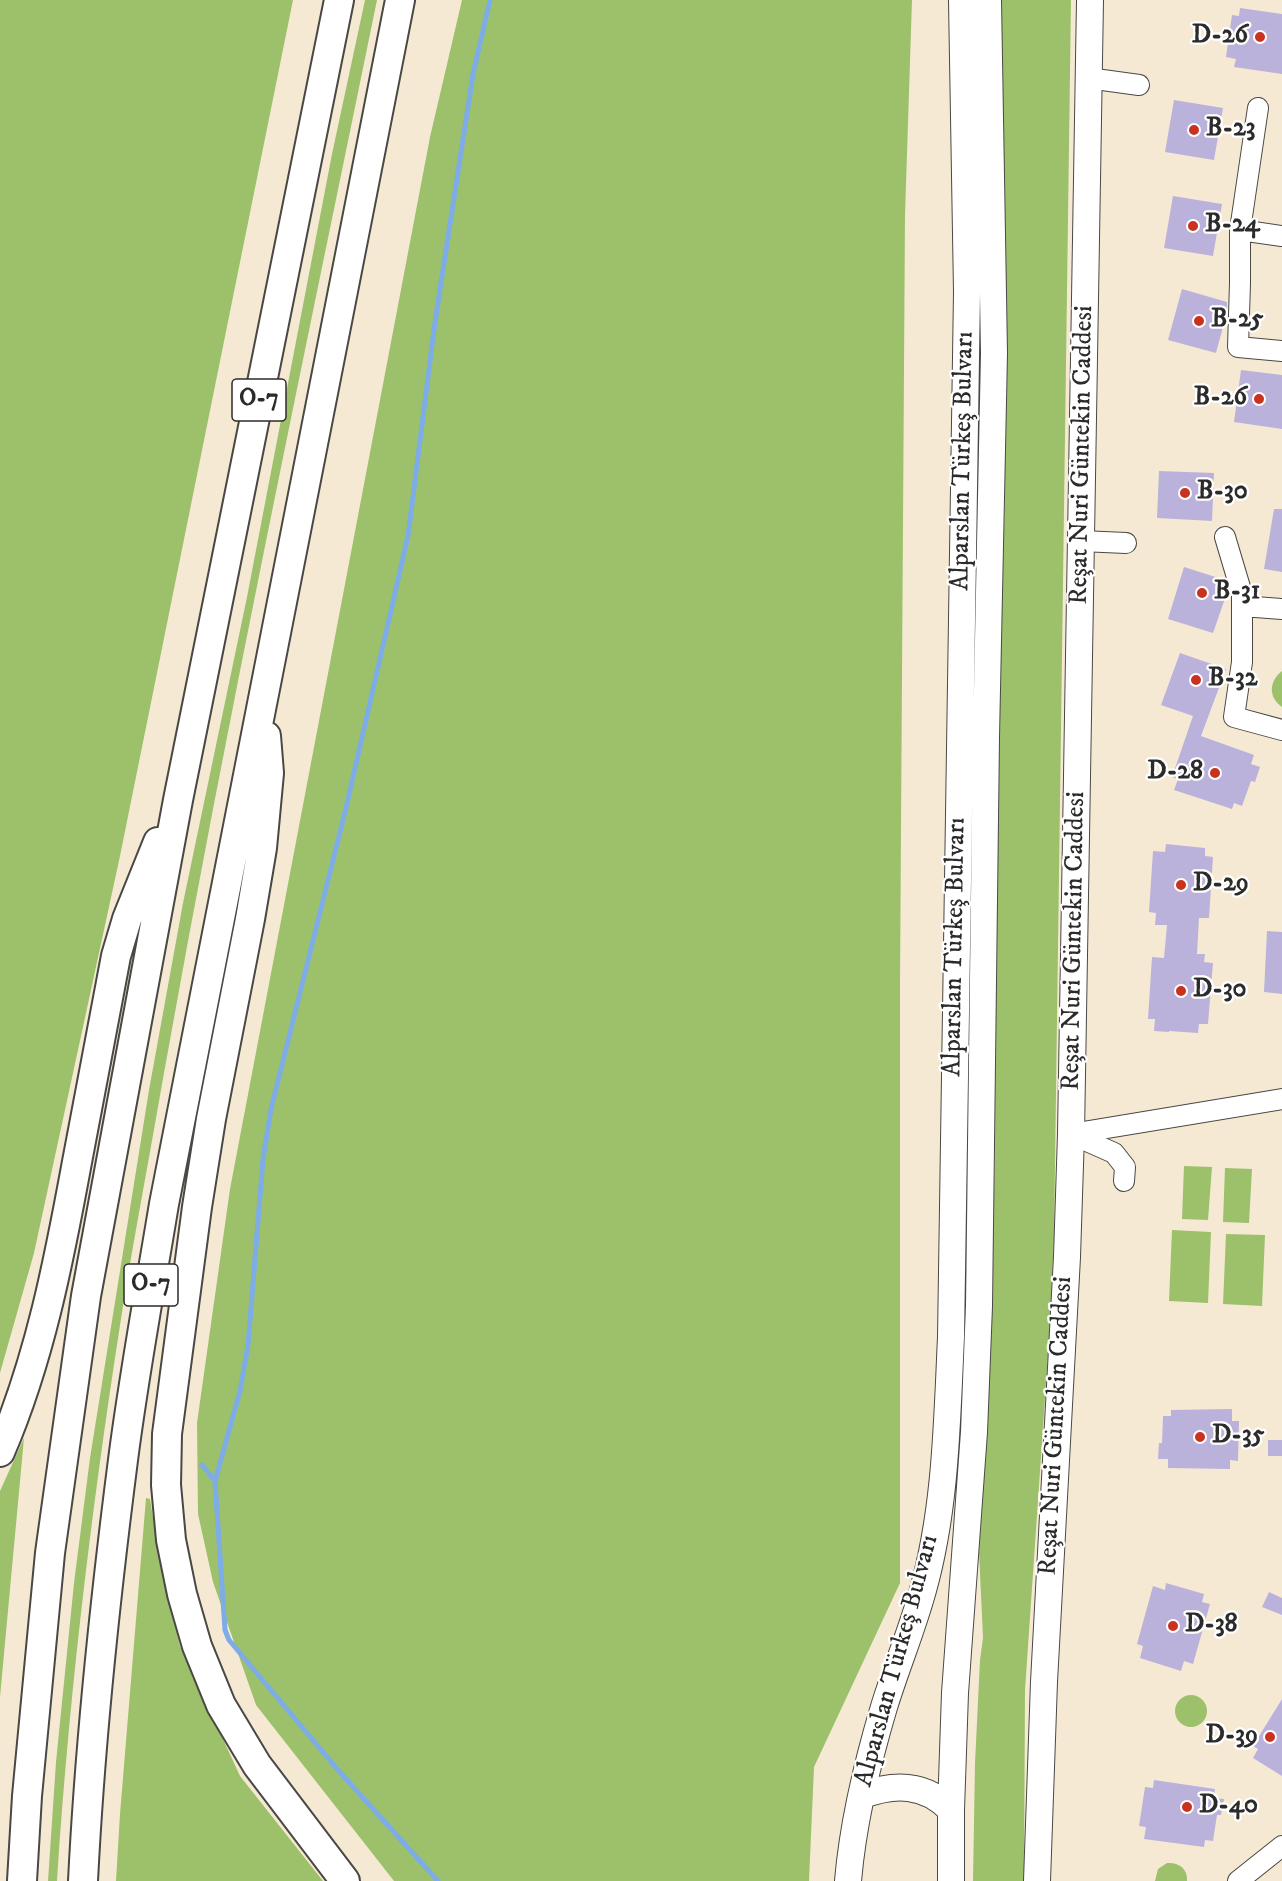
<!DOCTYPE html>
<html>
<head>
<meta charset="utf-8">
<style>
	body { margin:0 }
	canvas { display:block; background:#f5e9d3 }
</style>
</head>
<body>
<canvas width="1282" height="1881"></canvas>
<script>
const ctx = document.querySelector('canvas').getContext('2d');
ctx.lineJoin = 'round';
function fill(path, color) { ctx.fillStyle = color; ctx.fill(path, 'evenodd'); }
function stroke(path, color, width, dash) { ctx.strokeStyle = color; ctx.lineWidth = width; ctx.lineCap = dash ? 'butt' : 'round'; ctx.setLineDash(dash || []); ctx.stroke(path); }
function label(font, color, halo, rows, align = 'center') {
  ctx.font = font + ' "IM FELL DW Pica",serif'; ctx.lineWidth = 4.5; ctx.setLineDash([]); ctx.textBaseline = 'middle'; ctx.strokeStyle = halo; ctx.fillStyle = color; for (const [text, x, y, turn = 0] of rows) {
    ctx.save(); ctx.translate(x, y); ctx.rotate((+turn || 0) * Math.PI / 180); ctx.textAlign = isNaN(turn) ? turn : align; if (halo) ctx.strokeText(text, 0, 0); ctx.fillText(text, 0, 0); ctx.restore();
  }
}
fill(new Path2D(`
	M 0,0 L 293,0 L 120,856 L 34,1253 L 0,1373 Z
	M 365,0 L 377,0 C 304,357 228,714 164,1073 C 152,1142 139,1211 127,1281 C 95,1480 70,1680 57,1881 L 48,1881 L 56,1762 L 74,1583 L 90,1458 L 149,1090 L 183,903 L 247,597 L 332,154 Z
	M 462,0 L 912,0 L 905,215 L 900,983 L 900,1583 L 814,1767 L 809,1881 L 394,1881 L 256,1705 L 213,1582 L 198,1514 L 197,1423 L 230,1189 L 430,137 Z
	M 1001,0 L 1071,0 L 1054,1239 L 1049,1340 L 1025,1690 L 1024,1881 L 973,1881 L 975,1763 L 980,1660 L 983,1638 L 979,1552 L 989,1384 L 995,1151 L 996,849 L 1005,488 Z
	M 1282,671 L 1282,707 C 1268,697 1269,681 1282,671 Z
	M 1184,1166 L 1212,1167 L 1208,1220 L 1182,1219 Z
	M 1225,1168 L 1252,1169 L 1249,1223 L 1223,1222 Z
	M 1172,1230 L 1211,1232 L 1208,1303 L 1169,1301 Z
	M 1226,1234 L 1265,1235 L 1262,1306 L 1223,1304 Z
	M 24,1438 L 0,1697 L 0,1491 Z
	M 146,1498 L 150,1499 L 162,1573 L 180,1646 L 240,1776 L 323,1881 L 116,1881 L 120,1814 Z
	M1175 1711a16 16 0 1 1 32 0a16 16 0 1 1-32 0Z
	M 1167,1863 C 1179,1862 1188,1869 1187,1881 L 1155,1881 L 1158,1869 Z`), '#9dc16b');
stroke(new Path2D(`
	M 202,1465 L 215,1481
	M 438,1881 L 338,1770 L 229,1640 L 225,1630 L 215,1481 L 240,1391 L 248,1345 L 263,1159 L 271,1109 L 345,812 L 408,536 L 435,322 L 473,74 L 490,0`), '#7dace7', 5);
fill(new Path2D(`
	M 1240,8 L 1282,14 L 1282,74 L 1234,67 L 1236,59 L 1226,57 L 1232,15 L 1239,16 Z
	M 1174,100 L 1223,108 L 1214,160 L 1165,152 Z
	M 1173,196 L 1222,204 L 1213,256 L 1164,248 Z
	M 1182,289 L 1227,302 L 1227,312 L 1216,353 L 1168,340 Z
	M 1241,370 L 1282,375 L 1282,429 L 1234,422 Z
	M 1159,471 L 1214,473 L 1212,521 L 1157,518 Z
	M 1274,509 L 1282,509 L 1282,572 L 1264,569 Z
	M 1184,567 L 1225,580 L 1228,590 L 1213,633 L 1168,619 Z
	M 1180,653 L 1226,669 L 1201,736 L 1254,755 L 1251,764 L 1260,767 L 1255,782 L 1251,781 L 1242,806 L 1234,803 L 1232,809 L 1174,790 L 1178,779 L 1172,777 L 1193,716 L 1161,705 Z
	M 1166,844 L 1205,848 L 1205,856 L 1213,857 L 1209,918 L 1199,918 L 1197,954 L 1205,954 L 1204,962 L 1213,963 L 1208,1024 L 1199,1024 L 1198,1033 L 1169,1031 L 1169,1032 L 1154,1031 L 1155,1019 L 1148,1019 L 1152,957 L 1164,958 L 1167,925 L 1155,925 L 1156,913 L 1149,912 L 1153,851 L 1165,852 Z
	M 1267,931 L 1282,932 L 1282,994 L 1264,992 Z
	M 1232,1409 L 1232,1421 L 1239,1421 L 1238,1461 L 1230,1460 L 1230,1469 L 1168,1468 L 1168,1459 L 1158,1459 L 1159,1443 L 1162,1443 L 1163,1416 L 1171,1416 L 1171,1410 Z
	M 1268,1440 L 1282,1440 L 1282,1456 L 1268,1456 Z
	M 1166,1583 L 1204,1594 L 1202,1602 L 1210,1604 L 1193,1664 L 1184,1661 L 1181,1671 L 1140,1658 L 1143,1646 L 1137,1644 L 1153,1586 L 1165,1590 Z
	M 1269,1592 L 1282,1598 L 1282,1615 L 1262,1607 Z
	M 1282,1699 L 1282,1776 L 1253,1758 L 1258,1749 L 1253,1746 Z
	M 1154,1780 L 1215,1789 L 1214,1798 L 1224,1799 L 1221,1815 L 1217,1815 L 1213,1841 L 1205,1840 L 1204,1847 L 1144,1839 L 1146,1827 L 1139,1826 L 1145,1787 L 1153,1788 Z`), '#bbb2dc');
const minor = new Path2D(`
	M 1088,78 L 1139,85
	M 1258,108 L 1240,230 L 1282,236
	M 1240,230 L 1240,283 L 1238,347 L 1282,351
	M 1225,537 L 1242,594 L 1242,662 L 1234,717 L 1282,730
	M 1081,541 L 1126,543
	M 1242,606 L 1282,609
	M 1071,1134 L 1282,1099
	M 1071,1134 L 1114,1153 L 1125,1167 L 1124,1181
	M 1238,1881 L 1282,1846`);
const major = new Path2D(`
	M 861,1796 C 894,1783 925,1783 951,1810
	M 848,1881 C 853,1822 867,1764 884,1707 C 896,1668 912,1630 923,1590 C 946,1508 947,1421 951,1337 L 967,292 L 962,0
	M 951,1881 L 951,1810 L 955,1693 L 974,1432 L 979,1306 L 986,737 L 994,353 L 988,0
	M 1037,1881 L 1044,1682 L 1067,1257 L 1071,1134 L 1090,0`);
const highway = new Path2D(`
	M 266,736 L 269,773 L 262,848 L 250,919 L 211,1119 L 197,1207 L 167,1434 L 166,1485 L 171,1540 L 182,1594 L 197,1646 L 221,1705 L 257,1765 L 345,1881
	M 0,1452 C 40,1359 59,1260 77,1162 C 90,1093 103,1025 116,956 L 127,919 L 158,842
	M 22,1881 L 27,1796 L 50,1553 L 86,1296 L 178,800 L 339,0
	M 83,1881 C 90,1740 105,1600 123,1460 C 134,1374 150,1289 164,1204 L 400,0`);
stroke(minor, '#494844', 22);
stroke(major, '#494844', 28);
stroke(highway, '#494844', 32);
stroke(minor, '#fff', 20);
stroke(major, '#fff', 26);
stroke(highway, '#fff', 28);
for (const [x, y, r, color] of [
	[1260,37,6,"#c8321e"],
	[1194,130,6,"#c8321e"],
	[1193,226,6,"#c8321e"],
	[1199,321,6,"#c8321e"],
	[1259,399,6,"#c8321e"],
	[1185,493,6,"#c8321e"],
	[1202,593,6,"#c8321e"],
	[1196,680,6,"#c8321e"],
	[1215,773,6,"#c8321e"],
	[1181,885,6,"#c8321e"],
	[1181,991,6,"#c8321e"],
	[1200,1437,6,"#c8321e"],
	[1173,1626,6,"#c8321e"],
	[1270,1737,6,"#c8321e"],
	[1187,1807,6,"#c8321e"]
]) { const dot = new Path2D(); dot.arc(x, y, r, 0, 2 * Math.PI); ctx.fillStyle = color; ctx.fill(dot); stroke(dot, '#fff', 2); }
for (const [x, y, w] of [
	[259,400,54],
	[151,1285,54]
]) { const box = new Path2D(); box.roundRect(x - w / 2, y - 21, w, 42, 4.5); ctx.fillStyle = '#fff'; ctx.fill(box); stroke(box, '#2b2b2b', 1.5); }
label('bold 24px', '#2b2b2b', null, [
	["O-7",259,400],
	["O-7",151,1285]
]);
label('bold 26px', '#2b2b2b', '#fff', [
	["D-26",1248,37,"right"],
	["B-23",1206,130],
	["B-24",1205,226],
	["B-25",1211,321],
	["B-26",1247,399,"right"],
	["B-30",1197,493],
	["B-31",1214,593],
	["B-32",1208,680],
	["D-28",1203,773,"right"],
	["D-29",1193,885],
	["D-30",1193,991],
	["D-35",1212,1437],
	["D-38",1185,1626],
	["D-39",1258,1737,"right"],
	["D-40",1199,1807]
], 'left');
label('26px', '#2b2b2b', '#fff', [
	["Reşat Nuri Güntekin Caddesi",1083,455,-89],
	["Alparslan Türkeş Bulvarı",964,461,-89],
	["Reşat Nuri Güntekin Caddesi",1075,941,-89],
	["Alparslan Türkeş Bulvarı",956,947,-89],
	["Reşat Nuri Güntekin Caddesi",1057,1426,-87],
	["Alparslan Türkeş Bulvarı",898,1661,-75]
]);
</script>
</body>
</html>
